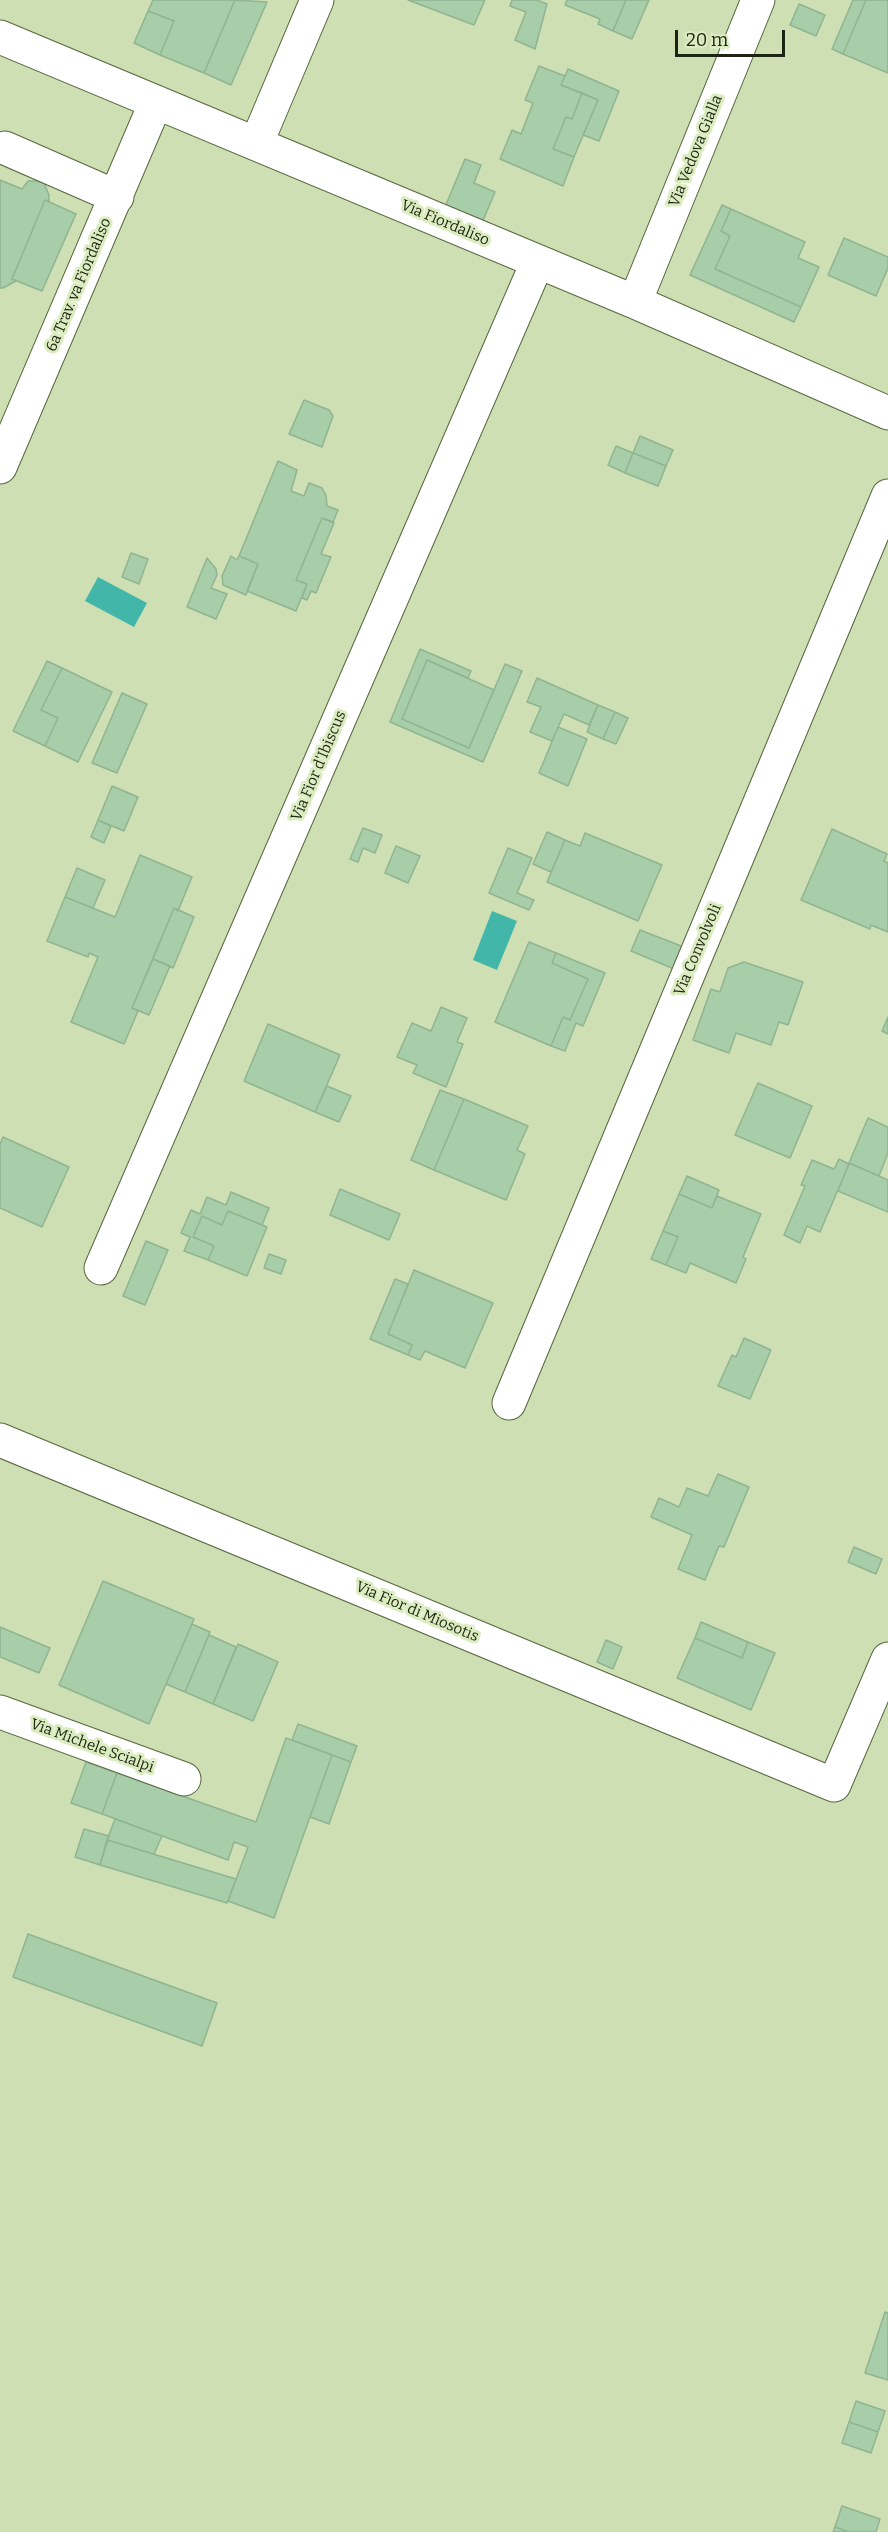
<!DOCTYPE html>
<html>
<head>
<meta charset="utf-8">
<style>
	body { margin:0 }
	#map { position:relative; width:888px; height:2532px; overflow:hidden; background:#cee0b3; font-family:Bitter,serif }
	canvas { display:block }
	.scale { position:absolute; left:675px; top:30px; width:110px; height:27px; box-sizing:border-box; border:3px solid #1e2413; border-top:0; padding-left:8px; font-size:18px; line-height:21px; white-space:nowrap; color:#1e2413; -webkit-text-stroke:4px #dbedc0; paint-order:stroke }
</style>
</head>
<body>
<div id="map">
<canvas width="888" height="2532"></canvas>
<div class="scale">20 m</div>
</div>
<script>
const ctx = document.querySelector('canvas').getContext('2d');
ctx.lineJoin = 'round';
function fill(path, color) { ctx.fillStyle = color; ctx.fill(path, 'evenodd'); }
function stroke(path, color, width, dash) { ctx.strokeStyle = color; ctx.lineWidth = width; ctx.lineCap = dash ? 'butt' : 'round'; ctx.setLineDash(dash || []); ctx.stroke(path); }
function label(font, color, halo, rows, align = 'center') {
  ctx.font = font + ' Bitter,serif'; ctx.lineWidth = 6; ctx.setLineDash([]); ctx.textBaseline = 'middle'; ctx.strokeStyle = halo; ctx.fillStyle = color; for (const [text, x, y, turn = 0] of rows) {
    ctx.save(); ctx.translate(x, y); ctx.rotate((+turn || 0) * Math.PI / 180); ctx.textAlign = isNaN(turn) ? turn : align; if (halo) ctx.strokeText(text, 0, 0); ctx.fillText(text, 0, 0); ctx.restore();
  }
}
fill(new Path2D(`
	M 98,577 L 147,603 L 134,627 L 85,601 Z
	M 492,911 L 517,921 L 497,970 L 473,960 Z`), '#43b6aa');
const building = new Path2D(`
	M 153,0 L 235,0 L 204,73 L 160,55 L 174,21 L 148,11 Z
	M 235,0 L 267,2 L 231,85 L 204,73 Z
	M 408,0 L 485,0 L 474,25 Z
	M 512,0 L 537,0 L 547,4 L 535,49 L 515,40 L 526,12 L 510,6 Z
	M 567,0 L 626,0 L 613,31 L 598,24 L 600,19 L 565,5 Z
	M 626,0 L 649,0 L 632,39 L 613,31 Z
	M 853,0 L 866,0 L 843,54 L 832,49 Z
	M 866,0 L 888,0 L 888,73 L 843,54 Z
	M 799,4 L 825,15 L 816,36 L 790,25 Z
	M 148,11 L 174,21 L 160,55 L 134,43 Z
	M 539,66 L 565,76 L 561,85 L 582,93 L 572,119 L 566,117 L 553,149 L 574,157 L 563,186 L 500,159 L 512,130 L 521,134 L 533,103 L 525,100 Z
	M 568,69 L 619,91 L 599,141 L 583,135 L 598,100 L 561,85 Z
	M 582,93 L 598,100 L 574,157 L 553,149 L 566,117 L 572,119 Z
	M 465,159 L 481,165 L 474,183 L 495,192 L 482,223 L 445,207 Z
	M 0,180 L 22,189 L 28,181 L 37,181 L 44,183 L 49,195 L 49,202 L 45,200 L 12,279 L 16,281 L 3,288 L 0,288 Z
	M 45,200 L 76,214 L 42,291 L 12,279 Z
	M 722,205 L 731,209 L 721,231 L 730,236 L 715,269 L 801,307 L 794,322 L 690,275 Z
	M 731,209 L 805,242 L 798,258 L 819,267 L 801,307 L 715,269 L 730,236 L 721,231 Z
	M 844,238 L 888,257 L 888,268 L 876,296 L 828,275 Z
	M 304,400 L 329,410 L 333,416 L 322,447 L 289,434 Z
	M 640,436 L 673,450 L 666,466 L 633,453 Z
	M 616,446 L 633,453 L 625,473 L 608,465 Z
	M 633,453 L 666,466 L 658,486 L 625,473 Z
	M 278,461 L 297,470 L 291,491 L 304,496 L 309,483 L 322,488 L 326,495 L 327,506 L 338,510 L 333,522 L 322,518 L 296,580 L 307,584 L 296,611 L 247,591 L 258,564 L 239,556 Z
	M 322,518 L 334,523 L 321,554 L 331,557 L 316,593 L 311,591 L 307,600 L 302,598 L 307,584 L 296,580 Z
	M 131,553 L 148,559 L 139,584 L 122,577 Z
	M 231,556 L 237,560 L 239,556 L 258,564 L 246,595 L 223,585 L 222,576 Z
	M 207,558 L 216,569 L 217,575 L 211,588 L 227,594 L 216,619 L 187,607 Z
	M 420,649 L 471,671 L 468,678 L 427,660 L 402,719 L 469,748 L 505,664 L 522,671 L 483,762 L 390,722 Z
	M 427,660 L 494,690 L 469,748 L 402,719 Z
	M 47,661 L 62,668 L 41,710 L 58,718 L 45,746 L 13,731 Z
	M 62,668 L 112,692 L 78,762 L 45,746 L 58,718 L 41,710 Z
	M 537,678 L 598,705 L 589,725 L 564,714 L 552,741 L 530,732 L 541,707 L 527,702 Z
	M 122,693 L 147,704 L 117,773 L 92,763 Z
	M 598,705 L 615,712 L 603,739 L 587,732 Z
	M 615,712 L 628,718 L 616,744 L 603,739 Z
	M 558,727 L 587,739 L 568,786 L 539,773 Z
	M 112,786 L 138,797 L 124,831 L 98,820 Z
	M 98,820 L 111,826 L 104,843 L 91,837 Z
	M 363,828 L 382,835 L 375,853 L 363,848 L 358,862 L 350,859 Z
	M 832,829 L 887,854 L 884,861 L 888,863 L 888,932 L 871,925 L 870,929 L 801,900 Z
	M 547,832 L 565,840 L 551,872 L 533,864 Z
	M 585,833 L 662,865 L 638,921 L 547,882 L 565,840 L 580,846 Z
	M 396,846 L 420,856 L 408,883 L 385,873 Z
	M 508,848 L 532,858 L 517,893 L 534,900 L 529,910 L 489,893 Z
	M 140,855 L 192,877 L 178,911 L 174,908 L 132,1008 L 138,1011 L 124,1044 L 71,1022 L 98,957 L 89,953 L 88,957 L 47,941 L 65,897 L 115,917 Z
	M 77,868 L 105,880 L 93,908 L 65,897 Z
	M 174,908 L 194,917 L 173,968 L 153,959 Z
	M 640,930 L 689,949 L 679,971 L 631,951 Z
	M 529,942 L 556,953 L 552,963 L 588,979 L 570,1020 L 563,1017 L 551,1046 L 495,1022 Z
	M 556,953 L 605,973 L 583,1026 L 576,1023 L 565,1051 L 551,1046 L 563,1017 L 570,1020 L 588,979 L 552,963 Z
	M 153,959 L 170,966 L 149,1015 L 132,1008 Z
	M 744,962 L 803,982 L 788,1025 L 779,1022 L 771,1045 L 736,1033 L 729,1053 L 693,1040 L 711,989 L 720,992 L 728,968 Z
	M 441,1007 L 467,1018 L 457,1042 L 463,1044 L 446,1087 L 413,1073 L 417,1065 L 397,1057 L 412,1023 L 431,1031 Z
	M 888,1017 L 888,1034 L 882,1031 Z
	M 268,1024 L 340,1055 L 315,1112 L 244,1081 Z
	M 758,1083 L 812,1106 L 790,1158 L 735,1135 Z
	M 327,1086 L 351,1096 L 339,1122 L 315,1112 Z
	M 440,1090 L 464,1099 L 434,1170 L 411,1160 Z
	M 464,1099 L 528,1126 L 517,1150 L 525,1154 L 506,1200 L 434,1170 Z
	M 868,1118 L 888,1127 L 888,1153 L 879,1176 L 849,1163 Z
	M 3,1137 L 69,1167 L 42,1227 L 0,1208 L 0,1144 Z
	M 839,1159 L 849,1164 L 820,1232 L 807,1226 L 800,1243 L 784,1235 L 805,1186 L 801,1185 L 812,1160 L 834,1169 Z
	M 849,1163 L 888,1180 L 888,1212 L 838,1191 Z
	M 687,1176 L 719,1190 L 712,1208 L 679,1194 Z
	M 340,1189 L 400,1214 L 389,1240 L 330,1215 Z
	M 231,1192 L 269,1208 L 262,1225 L 228,1211 L 222,1225 L 202,1216 L 193,1237 L 214,1246 L 208,1260 L 184,1251 L 190,1237 L 181,1233 L 191,1210 L 200,1214 L 207,1197 L 226,1205 Z
	M 679,1194 L 712,1208 L 717,1196 L 761,1214 L 743,1257 L 746,1259 L 736,1283 L 690,1263 L 686,1273 L 666,1265 L 678,1237 L 663,1231 Z
	M 228,1211 L 267,1227 L 247,1276 L 208,1260 L 214,1246 L 193,1237 L 202,1216 L 222,1225 Z
	M 663,1231 L 678,1237 L 666,1265 L 651,1259 Z
	M 146,1241 L 168,1250 L 145,1305 L 123,1296 Z
	M 269,1254 L 286,1260 L 281,1274 L 264,1268 Z
	M 414,1270 L 493,1303 L 465,1368 L 425,1351 L 420,1360 L 408,1355 L 412,1345 L 388,1334 Z
	M 395,1279 L 408,1284 L 388,1334 L 412,1345 L 408,1355 L 370,1339 Z
	M 744,1338 L 771,1350 L 750,1399 L 718,1386 L 732,1355 L 736,1357 Z
	M 718,1474 L 749,1487 L 724,1547 L 719,1546 L 705,1580 L 678,1569 L 692,1535 L 651,1517 L 659,1498 L 679,1507 L 687,1488 L 708,1496 Z
	M 854,1547 L 882,1559 L 876,1574 L 848,1562 Z
	M 103,1581 L 194,1619 L 149,1724 L 59,1685 Z
	M 701,1622 L 748,1642 L 742,1658 L 695,1638 Z
	M 192,1624 L 210,1632 L 185,1692 L 166,1684 Z
	M 0,1627 L 50,1648 L 39,1673 L 0,1657 Z
	M 209,1635 L 236,1647 L 213,1704 L 185,1692 Z
	M 695,1638 L 742,1658 L 748,1642 L 775,1653 L 751,1710 L 677,1678 Z
	M 606,1640 L 622,1647 L 613,1669 L 597,1662 Z
	M 238,1644 L 278,1662 L 253,1721 L 213,1704 Z
	M 298,1724 L 357,1746 L 351,1762 L 292,1740 Z
	M 286,1738 L 332,1755 L 274,1918 L 228,1901 L 248,1847 L 234,1842 L 228,1860 L 102,1814 L 117,1773 L 256,1822 Z
	M 332,1755 L 351,1762 L 329,1824 L 310,1817 Z
	M 86,1762 L 117,1773 L 102,1814 L 71,1803 Z
	M 115,1819 L 162,1836 L 154,1854 L 107,1840 Z
	M 84,1829 L 109,1836 L 100,1865 L 75,1857 Z
	M 107,1840 L 236,1879 L 227,1903 L 100,1865 Z
	M 28,1934 L 217,2003 L 202,2046 L 13,1977 Z
	M 885,2312 L 888,2313 L 888,2380 L 865,2373 Z
	M 856,2401 L 885,2411 L 878,2432 L 849,2422 Z
	M 849,2422 L 878,2432 L 871,2453 L 842,2443 Z
	M 842,2506 L 880,2519 L 876,2532 L 849,2532 L 835,2527 Z
	M 835,2527 L 849,2532 L 833,2532 Z`);
fill(building, '#a8cda9');
stroke(building, '#90b491', 1.5);
const minor = new Path2D(`
	M 0,37 L 635,302 L 888,413
	M 257,142 L 317,0
	M 5,148 L 117,197
	M 635,302 L 758,0
	M 0,467 L 156,102
	M 101,1268 L 537,263
	M 509,1403 L 888,496
	M 0,1440 L 834,1785 L 888,1659
	M 0,1712 L 184,1779`);
stroke(minor, '#57663d', 35);
stroke(minor, '#fff', 33);
label('15px', '#1e2413', '#dbedc0', [
	["Via Vedova Gialla",696,151,-68],
	["Via Fiordaliso",445,223,23],
	["6a Trav. va Fiordaliso",79,285,-67],
	["Via Fior d'Ibiscus",319,766,-67],
	["Via Convolvoli",698,950,-67],
	["Via Fior di Miosotis",417,1612,23],
	["Via Michele Scialpi",92,1746,20]
]);
</script>
</body>
</html>
